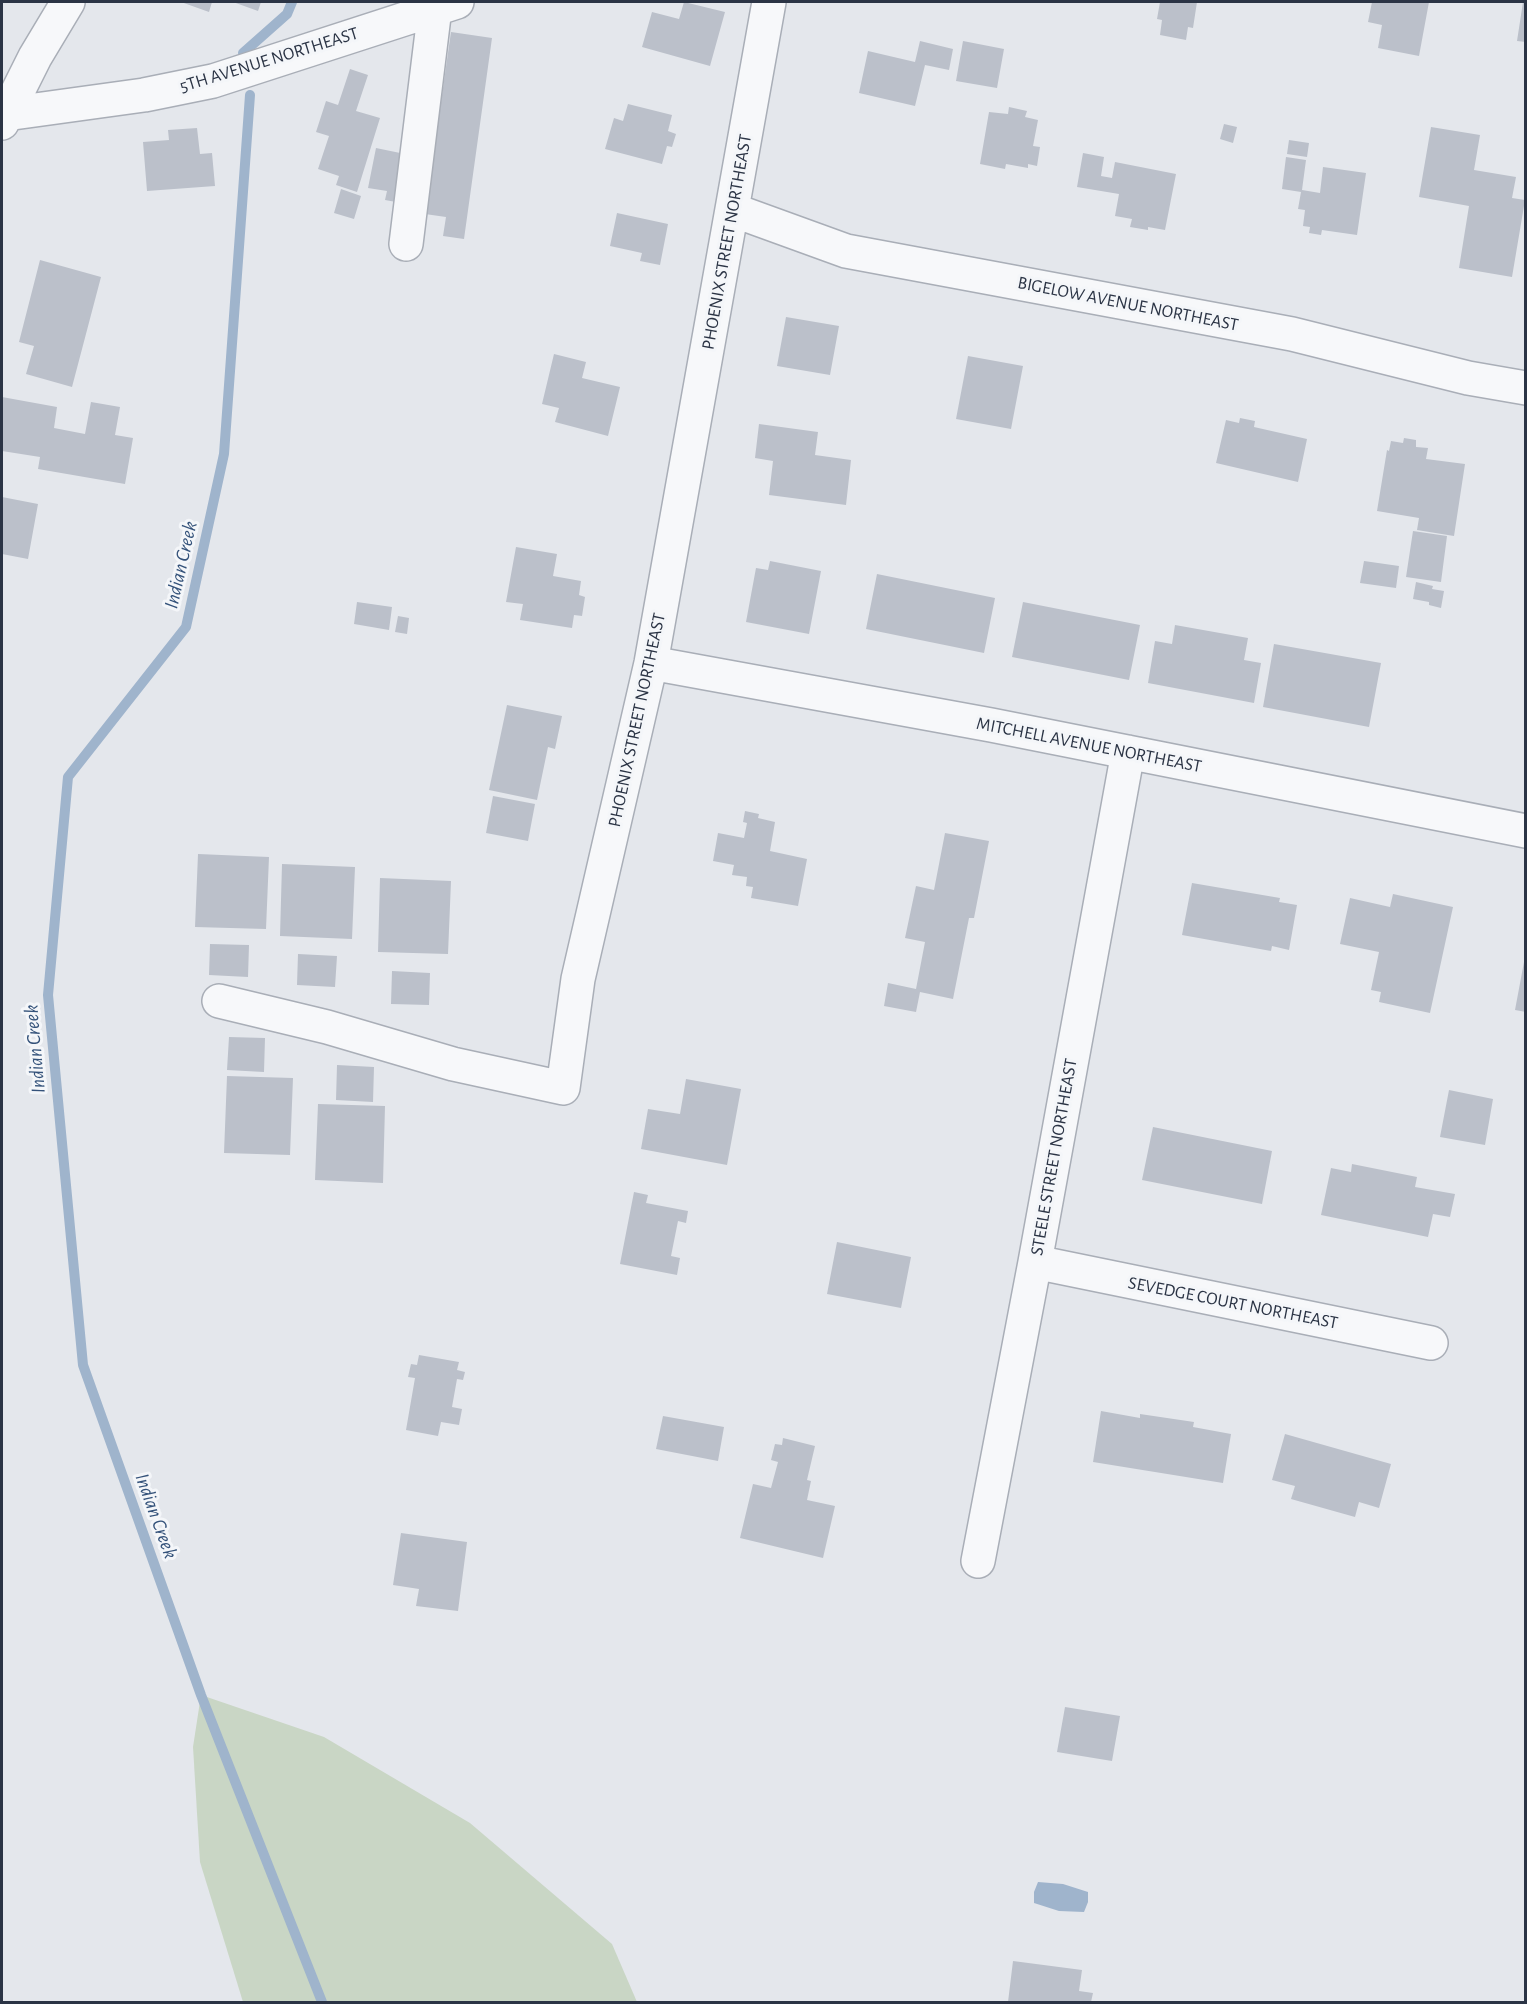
<!DOCTYPE html>
<html>
<head>
<meta charset="utf-8">
<style>
	body { margin:0 }
	#map { position:relative; width:1527px; height:2004px; overflow:hidden; background:#e4e7ec; font-family:"Alegreya Sans",sans-serif }
	canvas { display:block }
	.frame { position:absolute; inset:0; border:3px solid #2b3445; pointer-events:none }
</style>
</head>
<body>
<div id="map">
<canvas width="1527" height="2004"></canvas>
<div class="frame"></div>
</div>
<script>
const ctx = document.querySelector('canvas').getContext('2d');
ctx.lineJoin = 'round';
function fill(path, color) { ctx.fillStyle = color; ctx.fill(path, 'evenodd'); }
function stroke(path, color, width, dash) { ctx.strokeStyle = color; ctx.lineWidth = width; ctx.lineCap = dash ? 'butt' : 'round'; ctx.setLineDash(dash || []); ctx.stroke(path); }
function label(font, color, halo, rows, align = 'center') {
  ctx.font = font + ' "Alegreya Sans",sans-serif'; ctx.lineWidth = 6; ctx.setLineDash([]); ctx.textBaseline = 'middle'; ctx.strokeStyle = halo; ctx.fillStyle = color; for (const [text, x, y, turn = 0] of rows) {
    ctx.save(); ctx.translate(x, y); ctx.rotate((+turn || 0) * Math.PI / 180); ctx.textAlign = isNaN(turn) ? turn : align; if (halo) ctx.strokeText(text, 0, 0); ctx.fillText(text, 0, 0); ctx.restore();
  }
}
fill(new Path2D(`
	M 201,1695 L 324,1737 L 470,1823 L 612,1944 L 637,2002 L 243,2002 L 200,1862 L 193,1747 Z`), '#c9d6c5');
fill(new Path2D(`
	M 1038,1882 L 1063,1884 L 1088,1892 L 1088,1902 L 1084,1912 L 1059,1911 L 1034,1903 L 1034,1892 Z`), '#9fb4cc');
stroke(new Path2D(`
	M 243,53 L 287,14 L 292,2
	M 250,95 L 224,454 L 186,627 L 68,777 L 48,995 L 83,1365 L 201,1695 L 322,2002`), '#9fb4cc', 10);
fill(new Path2D(`
	M 181,2 L 212,2 L 209,12 Z
	M 233,2 L 261,2 L 258,11 Z
	M 684,2 L 725,12 L 710,66 L 642,47 L 652,12 L 679,19 Z
	M 1160,2 L 1197,2 L 1193,28 L 1188,27 L 1186,40 L 1160,35 L 1162,20 L 1157,19 Z
	M 1372,2 L 1429,2 L 1419,56 L 1378,48 L 1382,25 L 1368,22 Z
	M 1523,2 L 1526,2 L 1526,42 L 1517,41 Z
	M 451,32 L 492,38 L 464,239 L 443,236 L 446,217 L 425,214 Z
	M 920,41 L 953,49 L 949,70 L 925,65 L 915,106 L 859,93 L 868,51 L 915,62 Z
	M 963,41 L 1004,49 L 997,88 L 956,81 Z
	M 350,69 L 368,75 L 356,111 L 380,118 L 357,192 L 336,185 L 339,176 L 318,169 L 329,136 L 316,132 L 326,101 L 338,105 Z
	M 628,104 L 672,115 L 668,131 L 676,134 L 672,147 L 667,146 L 662,164 L 605,149 L 614,118 L 623,121 Z
	M 1009,107 L 1027,111 L 1025,117 L 1038,120 L 1033,146 L 1040,147 L 1037,166 L 1028,164 L 1028,168 L 1006,164 L 1005,169 L 980,164 L 989,112 L 1008,114 Z
	M 1224,124 L 1237,127 L 1233,143 L 1220,139 Z
	M 1431,127 L 1480,135 L 1474,170 L 1516,177 L 1512,198 L 1525,200 L 1512,277 L 1459,268 L 1469,206 L 1419,197 Z
	M 197,128 L 200,154 L 212,153 L 215,186 L 147,191 L 143,142 L 169,140 L 168,130 Z
	M 1289,140 L 1309,143 L 1307,157 L 1287,154 Z
	M 376,148 L 405,154 L 396,202 L 385,200 L 387,191 L 368,188 Z
	M 1083,153 L 1104,157 L 1101,176 L 1112,178 L 1115,162 L 1176,174 L 1165,230 L 1148,227 L 1148,230 L 1130,227 L 1132,219 L 1115,216 L 1119,194 L 1077,187 Z
	M 1286,157 L 1306,160 L 1302,190 L 1320,193 L 1323,167 L 1366,173 L 1357,235 L 1322,230 L 1321,235 L 1309,233 L 1310,227 L 1303,226 L 1305,210 L 1298,209 L 1301,192 L 1282,189 Z
	M 341,189 L 361,196 L 354,219 L 334,213 Z
	M 617,213 L 668,224 L 660,265 L 640,261 L 642,253 L 610,246 Z
	M 40,260 L 101,277 L 72,387 L 26,374 L 34,346 L 19,342 Z
	M 786,317 L 839,326 L 830,375 L 777,366 Z
	M 554,354 L 586,362 L 582,378 L 620,387 L 608,436 L 555,422 L 559,408 L 542,404 Z
	M 968,356 L 1023,366 L 1011,429 L 956,419 Z
	M 2,397 L 57,407 L 54,428 L 85,434 L 91,402 L 120,407 L 115,435 L 133,438 L 125,484 L 38,469 L 40,457 L 2,451 Z
	M 1240,418 L 1255,421 L 1254,427 L 1307,439 L 1298,482 L 1216,463 L 1226,420 L 1239,423 Z
	M 759,424 L 818,432 L 815,455 L 851,460 L 846,505 L 769,495 L 773,461 L 755,458 Z
	M 1404,438 L 1416,440 L 1416,447 L 1428,448 L 1426,459 L 1465,464 L 1454,536 L 1417,530 L 1419,518 L 1377,511 L 1387,450 L 1389,451 L 1391,441 L 1403,443 Z
	M 2,497 L 38,504 L 28,559 L 2,554 Z
	M 1413,531 L 1447,536 L 1441,582 L 1406,577 Z
	M 516,547 L 557,554 L 553,576 L 581,581 L 579,595 L 585,597 L 582,616 L 574,615 L 572,628 L 520,620 L 523,604 L 506,602 Z
	M 770,561 L 821,571 L 809,634 L 746,622 L 756,568 L 768,570 Z
	M 1364,561 L 1399,566 L 1396,588 L 1360,583 Z
	M 877,574 L 995,598 L 984,653 L 866,629 Z
	M 1416,582 L 1433,586 L 1432,589 L 1444,591 L 1441,608 L 1429,605 L 1429,602 L 1413,599 Z
	M 357,602 L 392,607 L 389,630 L 354,624 Z
	M 1023,602 L 1140,625 L 1129,680 L 1012,657 Z
	M 398,616 L 409,618 L 407,634 L 395,632 Z
	M 1175,625 L 1248,638 L 1244,660 L 1261,663 L 1254,703 L 1148,683 L 1155,641 L 1172,644 Z
	M 1274,644 L 1381,663 L 1369,727 L 1263,707 Z
	M 507,705 L 562,716 L 555,749 L 548,747 L 537,800 L 489,790 Z
	M 493,796 L 535,804 L 528,841 L 486,833 Z
	M 745,811 L 759,814 L 758,818 L 775,822 L 770,851 L 807,859 L 798,906 L 751,898 L 753,887 L 746,886 L 747,877 L 732,875 L 734,865 L 713,861 L 718,833 L 744,838 L 747,823 L 743,822 Z
	M 945,833 L 989,841 L 974,918 L 969,918 L 953,999 L 920,992 L 916,1012 L 884,1006 L 888,983 L 916,989 L 925,942 L 905,938 L 916,886 L 934,890 Z
	M 198,854 L 269,857 L 266,929 L 195,927 Z
	M 282,864 L 355,867 L 352,939 L 280,936 Z
	M 380,878 L 451,881 L 448,954 L 378,952 Z
	M 1192,883 L 1280,898 L 1279,902 L 1297,905 L 1289,950 L 1272,946 L 1271,951 L 1182,935 Z
	M 1393,894 L 1453,907 L 1430,1013 L 1379,1002 L 1381,992 L 1371,990 L 1379,952 L 1340,944 L 1350,898 L 1390,907 Z
	M 210,944 L 249,945 L 248,977 L 209,975 Z
	M 298,954 L 337,956 L 335,987 L 297,985 Z
	M 1524,962 L 1526,962 L 1526,1012 L 1515,1010 Z
	M 392,971 L 430,973 L 429,1005 L 391,1004 Z
	M 229,1037 L 265,1038 L 264,1072 L 227,1070 Z
	M 337,1065 L 374,1067 L 373,1102 L 336,1100 Z
	M 227,1076 L 293,1078 L 290,1155 L 224,1153 Z
	M 686,1079 L 741,1089 L 727,1165 L 641,1149 L 648,1109 L 680,1114 Z
	M 1449,1090 L 1493,1099 L 1485,1145 L 1440,1137 Z
	M 318,1104 L 385,1106 L 383,1183 L 315,1180 Z
	M 1153,1127 L 1272,1151 L 1262,1204 L 1142,1180 Z
	M 1352,1164 L 1417,1177 L 1415,1187 L 1455,1194 L 1450,1217 L 1433,1214 L 1428,1237 L 1321,1215 L 1331,1168 L 1351,1172 Z
	M 634,1192 L 648,1195 L 646,1203 L 688,1211 L 686,1223 L 678,1221 L 671,1256 L 680,1258 L 677,1275 L 620,1264 Z
	M 837,1242 L 911,1257 L 901,1308 L 827,1294 Z
	M 419,1355 L 459,1362 L 457,1370 L 465,1372 L 463,1380 L 457,1379 L 452,1407 L 462,1409 L 459,1425 L 441,1422 L 438,1436 L 406,1430 L 415,1378 L 408,1377 L 411,1364 L 417,1365 Z
	M 1101,1411 L 1140,1418 L 1140,1414 L 1194,1422 L 1193,1427 L 1231,1434 L 1223,1483 L 1093,1462 Z
	M 663,1416 L 724,1427 L 718,1461 L 656,1449 Z
	M 1285,1434 L 1391,1464 L 1379,1508 L 1359,1502 L 1355,1517 L 1291,1499 L 1295,1486 L 1272,1480 Z
	M 783,1438 L 815,1446 L 807,1480 L 811,1481 L 807,1500 L 835,1506 L 823,1558 L 740,1538 L 753,1484 L 771,1488 L 778,1462 L 771,1460 L 775,1444 L 782,1445 Z
	M 401,1533 L 467,1542 L 458,1611 L 416,1606 L 419,1589 L 393,1585 Z
	M 1065,1707 L 1120,1716 L 1112,1761 L 1057,1752 Z
	M 1013,1961 L 1082,1970 L 1079,1991 L 1093,1993 L 1091,2002 L 1008,2002 Z`), '#bbc0ca');
const minor = new Path2D(`
	M 6,114 L 144,95 L 213,81 L 457,2
	M 2,123 L 35,57 L 68,2
	M 733,210 L 846,251 L 1292,334 L 1468,378 L 1526,388
	M 406,244 L 435,8
	M 651,663 L 991,725 L 1526,831
	M 219,1001 L 327,1027 L 453,1064 L 563,1088 L 578,979 L 651,663 L 769,2
	M 1035,1262 L 1431,1343
	M 978,1561 L 1035,1262 L 1128,752`);
stroke(minor, '#a9aeb7', 36);
stroke(minor, '#f7f8fa', 33);
label('18px', '#2b3445', '#f4f6f9', [
	["5TH AVENUE NORTHEAST",269,60,-17],
	["PHOENIX STREET NORTHEAST",727,242,-80],
	["BIGELOW AVENUE NORTHEAST",1128,304,11],
	["PHOENIX STREET NORTHEAST",637,720,-78],
	["MITCHELL AVENUE NORTHEAST",1089,745,11],
	["STEELE STREET NORTHEAST",1054,1157,-80],
	["SEVEDGE COURT NORTHEAST",1233,1303,11]
]);
label('italic 20px', '#34527a', '#f4f6f9', [
	["Indian Creek",181,565,-77],
	["Indian Creek",35,1049,-95],
	["Indian Creek",156,1516,70]
]);
</script>
</body>
</html>
